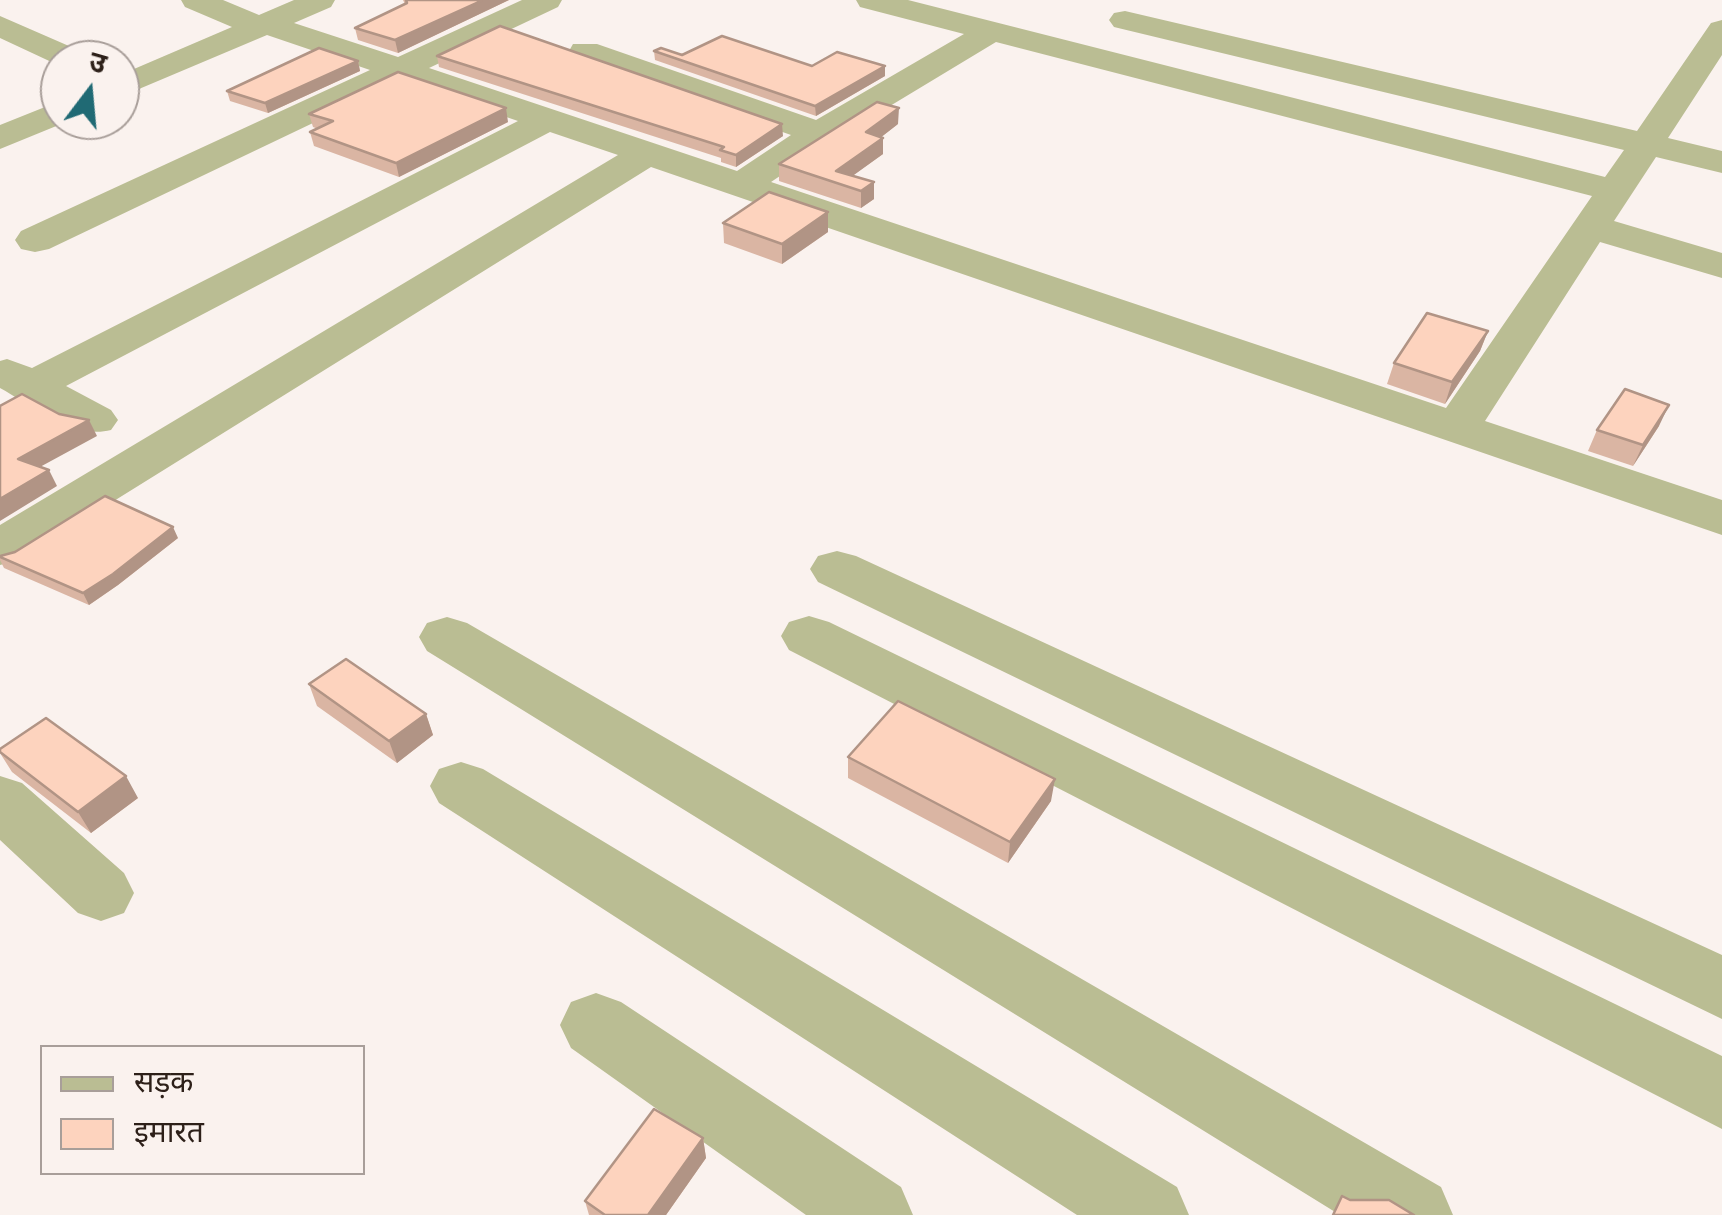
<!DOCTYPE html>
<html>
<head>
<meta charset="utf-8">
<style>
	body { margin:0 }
	#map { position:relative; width:1722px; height:1215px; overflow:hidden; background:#faf2ee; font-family:Signika,"Noto Sans Devanagari",sans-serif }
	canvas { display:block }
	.legend { position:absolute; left:40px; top:1045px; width:325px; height:130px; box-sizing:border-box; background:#faf2ee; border:2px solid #a89e99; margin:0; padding:12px 18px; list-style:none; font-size:30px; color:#2d2019 }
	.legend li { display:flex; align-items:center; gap:20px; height:50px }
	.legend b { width:50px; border:2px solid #a89e99 }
	.north { position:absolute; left:40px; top:40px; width:100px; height:100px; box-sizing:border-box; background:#faf2ee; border:2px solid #a89e99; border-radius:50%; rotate:16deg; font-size:28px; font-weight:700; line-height:40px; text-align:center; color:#2d2019 }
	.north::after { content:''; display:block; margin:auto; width:35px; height:45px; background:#206a74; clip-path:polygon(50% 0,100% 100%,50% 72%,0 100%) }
</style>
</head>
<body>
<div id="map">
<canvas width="1722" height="1215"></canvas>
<ul class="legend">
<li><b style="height:12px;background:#babd93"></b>सड़क</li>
<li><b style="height:28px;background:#fdd3be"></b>इमारत</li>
</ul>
<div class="north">उ</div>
</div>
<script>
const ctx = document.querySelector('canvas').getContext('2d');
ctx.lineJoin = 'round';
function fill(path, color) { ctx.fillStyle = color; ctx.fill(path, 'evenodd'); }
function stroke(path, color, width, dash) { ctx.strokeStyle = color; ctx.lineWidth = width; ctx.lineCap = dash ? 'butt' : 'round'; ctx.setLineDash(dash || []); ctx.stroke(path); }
fill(new Path2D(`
	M 181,0 L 223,0 L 259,15 L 294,0 L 335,0 L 331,7 L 294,23 L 398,57 L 522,0 L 562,0 L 558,7 L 429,68 L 737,171 L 791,135 L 573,58 L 569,51 L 573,44 L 597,44 L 816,120 L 964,34 L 860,7 L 856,0 L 908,0 L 1605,177 L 1624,150 L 1114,27 L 1109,20 L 1114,13 L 1125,11 L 1637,131 L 1711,23 L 1722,20 L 1722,55 L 1668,138 L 1722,151 L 1722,173 L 1656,157 L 1614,221 L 1722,253 L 1722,278 L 1600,242 L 1485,421 L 1722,500 L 1722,535 L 651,167 L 19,560 L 0,565 L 0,525 L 618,155 L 550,132 L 66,386 L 111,410 L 118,420 L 111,430 C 73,440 33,406 0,388 L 0,361 L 7,359 L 32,368 L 518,121 L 401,81 L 49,249 L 35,252 L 21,249 L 15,240 L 21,231 L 370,70 L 267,35 L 120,97 L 120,75 L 232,27 L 185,7 ZM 996,42 L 1592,196 L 1446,408 L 771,182 L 832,141 Z
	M 0,16 L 85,53 L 90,60 L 60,60 L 60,66 L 0,38 Z
	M 60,101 L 60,120 L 71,120 L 0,149 L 0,125 Z
	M 837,551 L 856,556 L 1722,955 L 1722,1019 L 818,582 L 810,569 L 818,556 Z
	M 809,616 L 829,622 L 1722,1056 L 1722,1129 L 789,650 L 781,636 L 789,622 Z
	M 447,617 L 467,623 L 1441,1187 L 1453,1215 L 1340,1215 L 427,651 L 419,637 L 427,623 Z
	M 461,762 L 483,769 L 1177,1187 L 1189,1215 L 1077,1215 L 439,803 L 430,786 L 439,769 Z
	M 0,776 L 22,783 L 124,873 L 134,893 L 124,913 L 101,921 L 78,913 L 0,840 Z
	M 596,993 L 621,1002 L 901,1187 L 913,1215 L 806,1215 L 571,1048 L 560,1025 L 571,1002 Z`), '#babd93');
fill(new Path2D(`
	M 403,0 L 509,0 L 398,53 L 358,40 L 355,28 L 405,4 Z
	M 654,51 L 812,66 L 885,66 L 885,76 L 816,116 L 655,60 Z
	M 437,56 L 783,136 L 736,167 L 721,162 L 721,158 L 439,67 Z
	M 358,61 L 360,71 L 268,113 L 230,101 L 227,91 Z
	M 309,114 L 508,122 L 399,177 L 314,146 L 310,132 L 318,129 L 313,127 Z
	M 898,124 L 881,137 L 883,154 L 852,176 L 874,199 L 861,208 L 779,181 L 779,164 Z
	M 723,223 L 828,232 L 782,264 L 724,243 Z
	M 1488,331 L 1480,351 L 1445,404 L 1387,384 L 1394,363 Z
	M 1659,426 L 1633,466 L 1588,451 L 1597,430 Z
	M 178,538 L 118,585 L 89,605 L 4,568 L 0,560 L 0,556 Z
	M 309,684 L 426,714 L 433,735 L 397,763 L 317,706 Z
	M 0,749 L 138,798 L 91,833 L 12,772 L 0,753 Z
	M 848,757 L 1051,801 L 1008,863 L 848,778 Z
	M 703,1138 L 706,1158 L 666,1215 L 589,1215 L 585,1201 Z`), '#dab5a3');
fill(new Path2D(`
	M 478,0 L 509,0 L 398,53 L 395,40 Z
	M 358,61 L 360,71 L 268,113 L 265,103 Z
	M 885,66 L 885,76 L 816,116 L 815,106 Z
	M 506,108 L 508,122 L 399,177 L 396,163 Z
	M 899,108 L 898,124 L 866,149 L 866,132 Z
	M 782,124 L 783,136 L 736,167 L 736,155 Z
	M 883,138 L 883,154 L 840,185 L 836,171 Z
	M 874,182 L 874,199 L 861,208 L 861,191 Z
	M 828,212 L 828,232 L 782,264 L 782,244 Z
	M 1488,331 L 1480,351 L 1445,404 L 1452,382 Z
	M 1669,405 L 1659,426 L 1633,466 L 1643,445 Z
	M 89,420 L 97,436 L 27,474 L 18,459 Z
	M 49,470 L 57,486 L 0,521 L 0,499 Z
	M 173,527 L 178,538 L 118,585 L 89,605 L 83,593 Z
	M 426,714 L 433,735 L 397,763 L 389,741 Z
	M 126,776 L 138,798 L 91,833 L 78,812 Z
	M 1055,779 L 1051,801 L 1008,863 L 1010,842 Z
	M 703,1138 L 706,1158 L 666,1215 L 648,1215 Z`), '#b19485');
const building = new Path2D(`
	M 406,0 L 478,0 L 481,1 L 395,40 L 355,28 L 407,3 Z
	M 500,26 L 782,124 L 736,155 L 720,150 L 724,147 L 437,56 Z
	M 722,36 L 812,66 L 837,52 L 885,66 L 815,106 L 654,51 L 661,48 L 682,55 Z
	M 319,48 L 358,61 L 265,103 L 227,91 Z
	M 398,72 L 506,108 L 396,163 L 310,132 L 333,121 L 309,114 Z
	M 877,102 L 899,108 L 866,132 L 883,138 L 836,171 L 874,182 L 861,191 L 779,164 Z
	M 769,192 L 828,212 L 782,244 L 723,223 Z
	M 1427,313 L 1488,331 L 1452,382 L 1394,363 Z
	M 1625,389 L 1669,405 L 1643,445 L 1597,430 Z
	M 22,394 L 59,414 L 89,420 L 18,459 L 49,470 L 0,499 L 0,406 Z
	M 105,496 L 173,527 L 113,574 L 83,593 L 0,557 L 0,556 L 15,552 Z
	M 346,659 L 426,714 L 389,741 L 309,684 Z
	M 898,701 L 1055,779 L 1010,842 L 848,757 Z
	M 46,718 L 126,776 L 78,812 L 0,752 L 0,749 Z
	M 654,1109 L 703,1138 L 648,1215 L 605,1215 L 585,1201 Z
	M 1342,1196 L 1350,1200 L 1389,1200 L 1414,1215 L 1333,1215 Z`);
fill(building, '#fdd3be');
stroke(building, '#b19485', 2.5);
</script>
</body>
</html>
